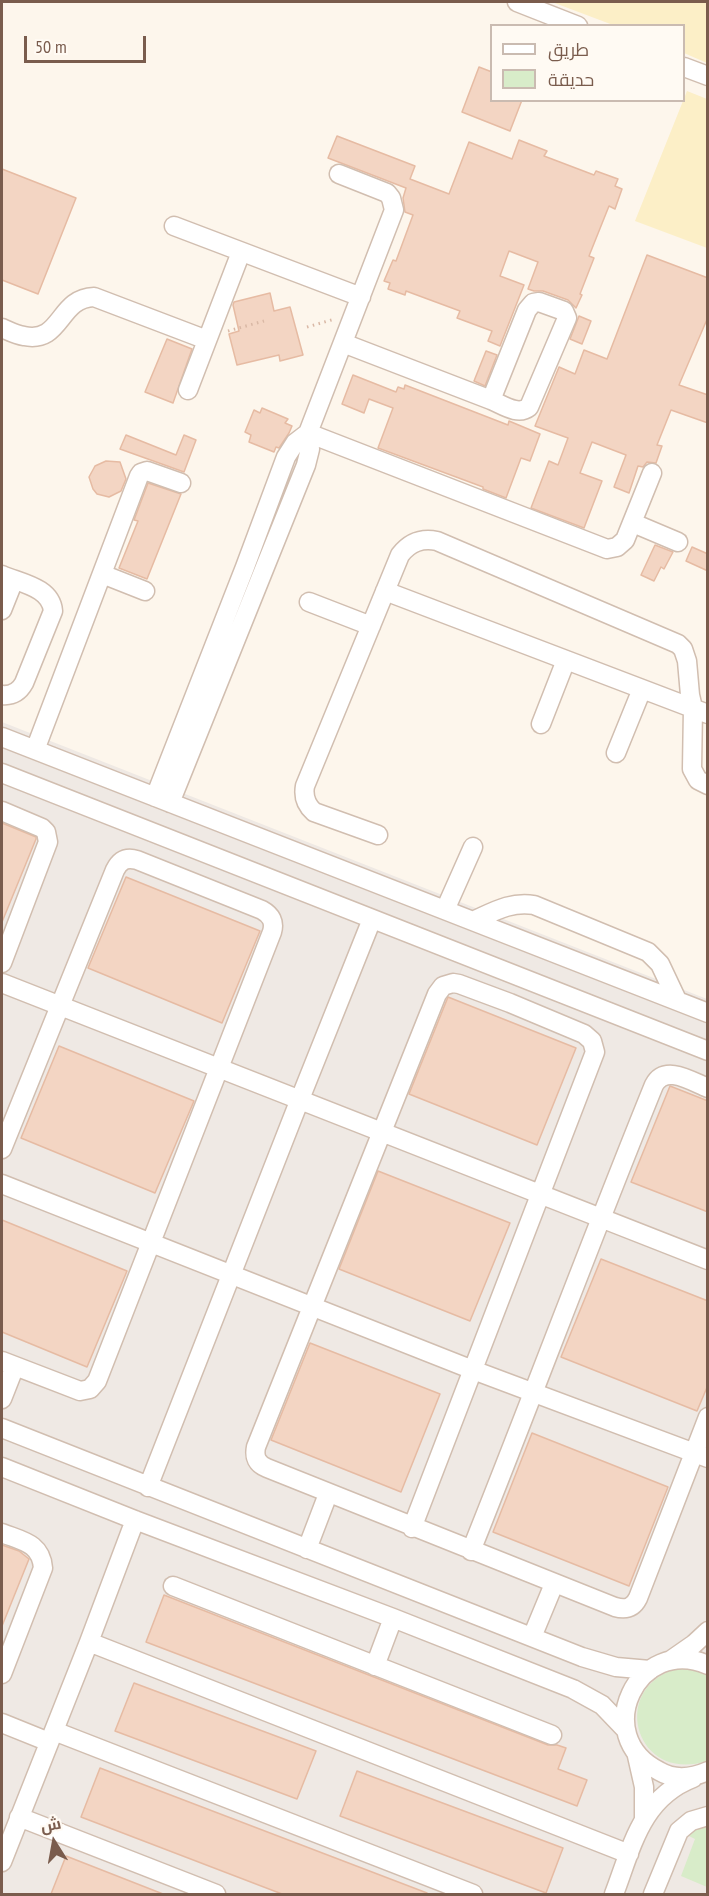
<!DOCTYPE html>
<html>
<head>
<meta charset="utf-8">
<style>
	body { margin:0 }
	#map { position:relative; width:709px; height:1896px; overflow:hidden; background:#fdf6ec; font-family:"PT Sans Narrow",Cairo,sans-serif }
	canvas { display:block }
	.frame { position:absolute; inset:0; border:3px solid #7a5c4d; pointer-events:none }
	.legend { position:absolute; left:490px; top:24px; width:195px; height:78px; box-sizing:border-box; background:#fffaf3; border:2px solid #cabbb1; margin:0; padding:8px 10px; list-style:none; font-size:18px; color:#7a5c4d }
	.legend li { display:flex; align-items:center; gap:12px; height:30px }
	.legend b { width:30px; border:2px solid #cabbb1 }
	.north { position:absolute; left:24px; top:1812px; width:60px; height:60px; -webkit-text-stroke:4px #fffaf3; paint-order:stroke; rotate:349deg; font-size:16px; font-weight:700; line-height:24px; text-align:center; color:#7a5c4d }
	.north::after { content:''; display:block; margin:auto; width:21px; height:27px; background:#7a5c4d; clip-path:polygon(50% 0,100% 100%,50% 72%,0 100%) }
	.scale { position:absolute; left:24px; top:36px; width:122px; height:27px; box-sizing:border-box; border:3px solid #7a5c4d; border-top:0; padding-left:8px; font-size:18px; line-height:21px; white-space:nowrap; color:#7a5c4d; -webkit-text-stroke:4px #fffaf3; paint-order:stroke }
</style>
</head>
<body>
<div id="map">
<canvas width="709" height="1896"></canvas>
<div class="frame"></div>
<ul class="legend">
<li><b style="height:8px;background:#fff"></b>طريق</li>
<li><b style="height:16px;background:#d8ecc9"></b>حديقة</li>
</ul>
<div class="north">ش</div>
<div class="scale">50 m</div>
</div>
<script>
const ctx = document.querySelector('canvas').getContext('2d');
ctx.lineJoin = 'round';
function fill(path, color) { ctx.fillStyle = color; ctx.fill(path, 'evenodd'); }
function stroke(path, color, width, dash) { ctx.strokeStyle = color; ctx.lineWidth = width; ctx.lineCap = dash ? 'butt' : 'round'; ctx.setLineDash(dash || []); ctx.stroke(path); }
fill(new Path2D(`
	M 2,722 L 707,999 L 707,1894 L 2,1894 Z`), '#efe9e4');
fill(new Path2D(`
	M 685,1667 L 707,1673 L 707,1761 C 633,1785 606,1681 685,1667 Z
	M 707,1823 L 707,1887 L 681,1876 L 695,1839 L 687,1835 L 689,1831 Z`), '#d8ecc9');
fill(new Path2D(`
	M 552,2 L 707,2 L 707,63 L 684,53 L 684,26 L 613,25 Z
	M 687,91 L 707,99 L 707,248 L 635,221 Z`), '#fcefc7');
const building = new Path2D(`
	M 479,67 L 492,72 L 492,100 L 522,100 L 510,131 L 462,112 Z
	M 337,136 L 415,166 L 410,179 L 449,194 L 469,142 L 512,159 L 519,140 L 547,151 L 544,156 L 594,175 L 596,171 L 618,179 L 615,186 L 622,189 L 615,209 L 609,206 L 589,256 L 594,258 L 580,294 L 582,295 L 576,308 L 568,300 L 543,291 L 534,291 L 528,289 L 538,262 L 509,251 L 500,276 L 524,285 L 500,346 L 488,341 L 492,331 L 457,318 L 460,311 L 406,291 L 405,295 L 388,289 L 390,283 L 384,281 L 393,260 L 396,261 L 413,215 L 405,212 L 403,198 L 406,188 L 328,158 Z
	M 2,169 L 76,198 L 38,294 L 2,280 Z
	M 647,255 L 708,278 L 708,317 L 679,385 L 708,395 L 708,423 L 671,410 L 657,445 L 662,446 L 656,463 L 647,462 L 643,467 L 638,466 L 629,493 L 614,487 L 626,455 L 592,442 L 580,473 L 602,481 L 584,528 L 531,508 L 549,461 L 558,465 L 568,438 L 535,426 L 559,367 L 575,374 L 584,350 L 607,359 Z
	M 270,293 L 274,311 L 290,307 L 303,355 L 280,361 L 279,355 L 237,365 L 229,334 L 239,331 L 233,305 L 234,302 Z
	M 579,316 L 591,321 L 582,344 L 570,339 Z
	M 167,339 L 192,349 L 173,403 L 145,392 Z
	M 486,351 L 497,355 L 485,386 L 474,381 Z
	M 353,375 L 396,392 L 398,387 L 404,389 L 405,385 L 508,425 L 509,421 L 540,434 L 530,461 L 521,458 L 506,498 L 483,489 L 483,487 L 378,448 L 393,408 L 369,399 L 364,413 L 342,404 Z
	M 262,408 L 288,419 L 285,423 L 292,426 L 289,433 L 279,448 L 276,447 L 274,452 L 249,442 L 251,435 L 245,432 L 254,410 L 260,413 Z
	M 126,435 L 176,455 L 184,435 L 196,440 L 184,472 L 120,449 Z
	M 106,461 L 120,462 L 126,479 L 121,491 L 109,497 L 97,494 L 93,489 L 89,477 L 95,466 Z
	M 148,483 L 181,494 L 147,579 L 119,568 L 138,521 L 134,520 Z
	M 655,545 L 673,552 L 664,569 L 661,567 L 654,581 L 641,575 Z
	M 692,547 L 708,554 L 708,571 L 686,561 Z
	M 2,823 L 36,837 L 36,839 L 2,922 Z
	M 126,877 L 260,931 L 222,1023 L 88,968 Z
	M 448,997 L 576,1048 L 537,1145 L 409,1094 Z
	M 59,1046 L 194,1101 L 155,1193 L 21,1138 Z
	M 670,1086 L 708,1101 L 708,1212 L 631,1182 Z
	M 378,1171 L 510,1223 L 470,1321 L 339,1269 Z
	M 2,1220 L 127,1271 L 87,1367 L 2,1332 Z
	M 601,1259 L 708,1301 L 708,1385 L 697,1411 L 561,1357 Z
	M 310,1343 L 440,1394 L 401,1492 L 271,1440 Z
	M 532,1433 L 668,1487 L 629,1586 L 493,1532 Z
	M 2,1545 L 19,1551 L 29,1559 L 2,1626 Z
	M 164,1595 L 548,1745 L 557,1745 L 566,1748 L 558,1769 L 587,1780 L 577,1806 L 146,1642 Z
	M 134,1683 L 316,1751 L 297,1799 L 115,1731 Z
	M 100,1768 L 427,1893 L 427,1894 L 282,1894 L 81,1817 Z
	M 357,1771 L 563,1848 L 546,1893 L 340,1816 Z
	M 66,1856 L 163,1894 L 51,1894 Z`);
fill(building, '#f3d5c3');
stroke(building, '#e6bba3', 1.5);
const minor = new Path2D(`
	M 517,2 L 578,26
	M 684,67 L 708,76
	M 174,226 L 361,297
	M 539,302 L 564,311 L 567,318 L 529,407 C 518,416 503,405 491,400 L 527,310 L 533,303 Z
	M 2,328 C 9,331 16,335 24,336 C 62,344 58,298 94,297 L 207,340
	M 343,343 L 491,400
	M 188,390 L 241,252
	M 308,433 L 607,549 L 617,547 L 625,540 L 652,473
	M 633,523 L 678,542
	M 102,574 L 145,591
	M 2,575 C 20,583 51,587 53,611 L 24,683 C 19,692 12,696 2,695
	M 385,591 L 708,714
	M 309,602 L 371,626
	M 2,610 L 14,580
	M 541,724 L 566,660
	M 2,737 L 708,1013
	M 35,750 L 139,476 L 141,473 L 147,471 L 181,483
	M 616,753 L 642,689
	M 2,773 L 708,1051
	M 155,797 L 245,567 L 286,457 L 295,443 L 308,433 L 394,210 L 391,198 L 387,193 L 339,174
	M 170,803 L 306,465 L 310,449 L 308,433
	M 2,811 L 42,828 L 46,832 L 48,842 L 2,963
	M 378,835 L 314,812 C 306,805 303,797 305,786 L 400,555 C 410,542 422,538 437,541 L 678,644 L 683,649 L 687,661 L 690,695 L 693,708 L 692,769 L 698,780 L 708,785
	M 445,910 L 473,847
	M 473,921 C 493,912 511,901 534,905 L 648,952 L 660,964 L 677,1000
	M 2,983 L 708,1260
	M 2,1149 L 115,870 C 120,860 127,857 137,860 L 262,910 C 271,915 275,922 272,932 L 97,1381 L 90,1389 L 80,1391 L 2,1361
	M 2,1184 L 473,1370 L 708,1458
	M 2,1399 L 15,1366
	M 2,1428 L 582,1657 L 616,1667 L 650,1670
	M 2,1467 L 135,1520 L 393,1618 L 573,1689 L 602,1705 L 625,1729
	M 148,1487 L 300,1099 L 372,919
	M 412,1528 L 595,1052 L 592,1041 L 584,1034 L 510,1003 L 459,984 L 453,983 L 443,986 L 437,994 L 256,1447 C 254,1457 257,1464 267,1468 L 615,1607 C 626,1610 633,1608 638,1598 L 708,1417
	M 2,1533 C 22,1541 41,1543 43,1568 L 2,1674
	M 307,1549 L 328,1494
	M 471,1551 C 533,1396 591,1240 654,1085 C 665,1064 691,1081 708,1088
	M 173,1586 L 552,1735
	M 532,1637 L 554,1584
	M 89,1642 L 629,1854
	M 671,1660 L 694,1644 L 708,1631
	M 708,1665 C 638,1634 589,1736 659,1771 C 674,1780 692,1778 708,1771
	M 375,1666 L 393,1618
	M 2,1723 L 49,1742
	M 54,1731 L 473,1894
	M 637,1756 L 644,1787 L 644,1819
	M 19,1817 L 216,1894
	M 2,1862 L 89,1642 L 135,1520
	M 614,1894 C 632,1847 641,1798 693,1778
	M 653,1894 L 679,1831 L 691,1821 L 708,1816`);
stroke(minor, '#d1beb0', 21);
stroke(new Path2D(`
	M 307,327 L 335,319
	M 228,331 L 264,321`), '#d9b8a5', 3, [1.5, 4.5]);
stroke(minor, '#fff', 18);
</script>
</body>
</html>
